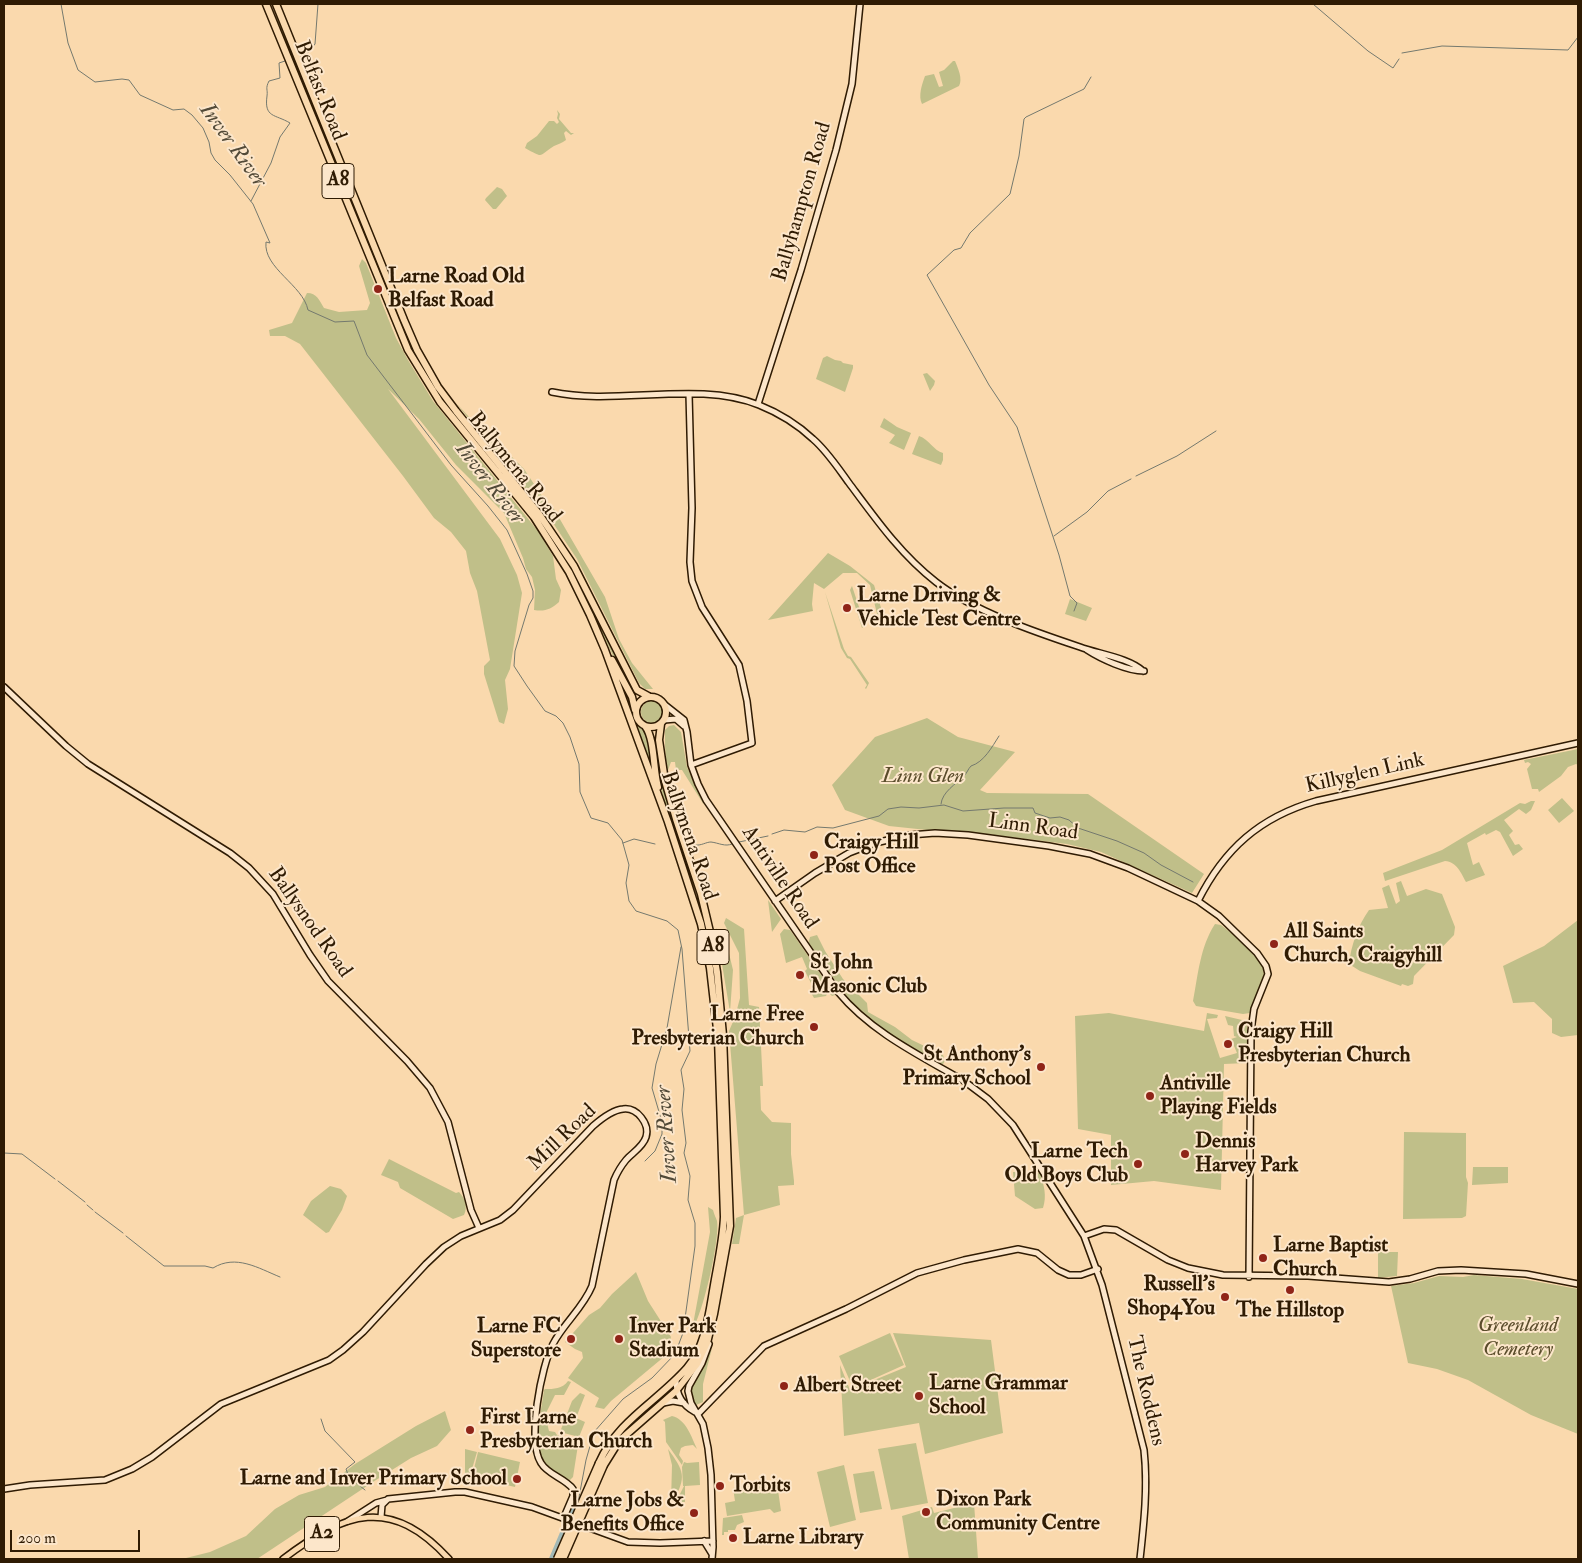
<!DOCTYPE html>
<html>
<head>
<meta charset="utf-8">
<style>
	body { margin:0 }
	#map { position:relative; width:1582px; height:1563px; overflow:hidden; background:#fad9ad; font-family:"IM FELL Double Pica",serif }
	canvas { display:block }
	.frame { position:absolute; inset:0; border:5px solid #2f1b03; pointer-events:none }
	.scale { position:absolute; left:10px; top:1530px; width:130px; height:22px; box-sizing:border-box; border:2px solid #2f1b03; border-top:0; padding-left:6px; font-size:15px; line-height:18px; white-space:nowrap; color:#2f1b03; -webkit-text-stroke:4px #fce6ca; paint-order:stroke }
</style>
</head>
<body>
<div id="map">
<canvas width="1582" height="1563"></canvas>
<div class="frame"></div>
<div class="scale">200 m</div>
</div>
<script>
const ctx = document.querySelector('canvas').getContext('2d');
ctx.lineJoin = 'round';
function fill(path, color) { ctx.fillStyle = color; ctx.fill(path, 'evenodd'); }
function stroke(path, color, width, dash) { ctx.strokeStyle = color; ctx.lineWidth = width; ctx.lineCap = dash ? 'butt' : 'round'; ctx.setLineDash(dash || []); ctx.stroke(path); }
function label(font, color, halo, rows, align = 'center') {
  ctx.font = font + ' "IM FELL Double Pica",serif'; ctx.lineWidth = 4; ctx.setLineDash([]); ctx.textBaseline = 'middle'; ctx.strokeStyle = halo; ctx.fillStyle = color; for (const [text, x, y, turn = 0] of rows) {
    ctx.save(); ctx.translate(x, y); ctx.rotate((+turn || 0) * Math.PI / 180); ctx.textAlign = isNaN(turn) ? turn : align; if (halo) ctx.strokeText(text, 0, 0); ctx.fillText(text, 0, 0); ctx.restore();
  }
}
fill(new Path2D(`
	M 275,16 L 278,16 L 345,181 L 344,183 L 341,183 L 274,18 Z
	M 953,61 L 955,61 C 958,68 963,79 959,86 L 922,104 C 918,96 922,84 925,76 L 934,74 L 939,87 L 943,86 L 939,72 L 944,70 Z
	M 557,110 L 560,114 L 559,119 L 571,133 L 574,133 L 571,135 L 566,131 L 564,133 L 566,140 C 562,143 558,144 554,146 C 538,156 545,159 525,148 L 527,143 L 537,136 L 549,121 L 554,121 L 557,124 L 559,122 L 557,118 L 558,114 Z
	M 344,187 L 348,187 L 416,354 L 414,355 L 406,339 Z
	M 497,187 L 502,189 L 507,196 L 496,209 L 493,209 L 485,200 L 486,198 Z
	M 362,259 L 366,263 L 396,338 L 408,360 L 433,401 L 538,531 L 553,556 L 556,579 L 561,590 L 559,602 C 551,609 545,612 534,610 L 535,590 L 532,577 L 526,569 L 523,558 L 504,513 L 456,465 L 419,419 L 388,389 L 500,539 L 517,575 L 522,593 L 510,669 L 505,680 L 508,709 L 504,724 L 499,722 L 484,674 L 484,666 L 490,660 L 477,591 L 470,573 L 466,551 L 451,532 L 434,518 L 403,476 L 300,344 L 285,336 L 270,336 L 269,330 L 292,323 L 307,293 C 317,293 319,300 324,308 L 339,312 L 367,310 L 370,303 L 359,266 Z
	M 827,356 L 835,360 L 841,361 L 843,363 L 853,365 L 853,368 L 845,392 L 816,379 L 823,358 Z
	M 927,373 L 935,381 L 934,385 L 930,391 L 923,374 Z
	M 456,403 L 486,435 L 495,440 L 524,469 L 542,496 L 554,509 L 605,597 L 619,639 L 632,663 L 653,689 L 645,689 L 639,683 L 577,559 L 551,520 Z
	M 884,418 L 897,427 L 911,433 L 904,450 L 889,443 L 895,435 L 880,427 Z
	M 919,436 C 929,439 934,451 943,453 L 943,460 L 941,465 L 912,454 Z
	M 828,553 L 850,566 L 874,585 L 882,611 L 880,626 L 870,585 L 857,573 L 843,573 L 824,589 L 814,583 L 812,604 L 813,611 L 768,620 Z
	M 575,573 L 626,677 L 624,678 L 573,574 Z
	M 852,586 L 865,625 L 862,628 L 850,590 Z
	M 825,592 L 844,649 L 848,656 L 851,657 L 869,683 L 866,689 L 865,688 L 867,685 L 850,659 L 847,658 L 841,648 Z
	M 1070,599 L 1092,608 L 1086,621 L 1065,614 Z
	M641 712a11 11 0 1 1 22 0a11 11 0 1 1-22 0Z
	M 927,718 L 958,737 L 1015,752 L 980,790 L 987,793 L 1088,794 L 1204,874 L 1192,893 L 1101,852 L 1067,844 L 987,834 L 927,830 L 889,826 L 845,810 L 832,785 L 875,737 Z
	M 634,722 L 647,732 L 648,737 L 651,762 L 647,763 Z
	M 674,725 L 681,732 L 687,767 L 704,805 L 682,770 L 676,770 L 675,762 L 671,762 L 667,773 L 665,746 L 665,730 L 669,726 Z
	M 1578,749 L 1578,765 L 1576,764 L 1568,767 L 1561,776 L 1539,792 L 1538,789 L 1532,789 L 1527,769 L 1531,764 L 1528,762 L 1525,763 L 1524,760 Z
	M 656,768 L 659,768 L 672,824 L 689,872 L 670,825 Z
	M 1562,798 L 1574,811 L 1559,823 L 1548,810 Z
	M 1531,801 L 1535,801 L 1531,810 L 1526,814 L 1519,809 L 1504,820 L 1513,831 L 1509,835 L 1515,845 L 1519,844 L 1523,849 L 1513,856 L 1500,832 L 1496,830 L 1486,835 L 1485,833 L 1467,843 L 1473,865 L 1479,862 L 1485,875 L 1466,882 C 1461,873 1457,862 1445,861 L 1385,881 L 1383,873 L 1442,850 L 1520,803 L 1525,804 Z
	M 1401,881 L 1407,896 L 1426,889 L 1442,894 L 1455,927 L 1454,935 L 1414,976 L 1413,984 L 1408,986 L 1402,984 L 1401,986 L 1360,971 L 1349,964 C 1351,946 1358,925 1369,910 L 1388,908 L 1382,888 L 1389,885 L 1396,904 L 1400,901 L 1396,883 Z
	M 768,900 L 781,919 L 772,932 Z
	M 726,918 L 744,929 L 749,1005 L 759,1007 L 763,1086 L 760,1086 L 761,1110 L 772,1122 L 791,1123 L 791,1154 L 794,1181 L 794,1185 L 778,1186 L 780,1205 L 744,1215 L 739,1244 L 732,1244 L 736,1218 L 744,1215 L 729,1031 L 735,1017 L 740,998 L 739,953 L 724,923 Z
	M 1578,920 L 1578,1035 L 1561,1037 L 1552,1033 L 1552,1019 L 1534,1002 L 1513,1003 L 1503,966 L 1544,946 Z
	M 1215,924 L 1221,925 L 1230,932 L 1261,961 L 1264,974 L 1250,1013 L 1243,1014 L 1196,1006 L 1193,1001 C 1198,975 1200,947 1215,924 Z
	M 716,928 L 726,941 L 733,970 L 730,1012 Z
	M 784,929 L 790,930 L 795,937 L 835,995 L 832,996 L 828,992 L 826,996 L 814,998 L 810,991 L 814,989 L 805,971 L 807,969 L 802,957 L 786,963 L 780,934 Z
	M 817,935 L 825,951 L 843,979 L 867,1003 L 868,1012 L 895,1027 L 912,1040 L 943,1055 L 945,1061 L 943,1064 L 939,1064 L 883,1032 L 858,1011 L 808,944 L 810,937 Z
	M 1109,1013 L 1204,1031 L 1207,1013 L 1218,1015 L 1217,1018 L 1207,1019 L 1220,1058 L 1237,1053 L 1231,1039 L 1237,1037 L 1234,1036 L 1233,1026 L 1228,1025 L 1225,1016 L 1242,1020 L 1247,1023 L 1247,1063 L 1224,1064 L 1221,1190 L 1154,1181 L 1111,1185 L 1111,1135 L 1078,1129 L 1075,1016 Z
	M 1404,1132 L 1466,1133 L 1466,1177 L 1468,1183 L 1466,1216 L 1462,1218 L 1403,1219 Z
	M 389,1159 L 456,1193 L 459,1192 C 465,1198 468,1207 464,1215 L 453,1219 L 400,1188 L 398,1182 L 381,1175 Z
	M 1473,1167 L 1508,1167 L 1508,1183 L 1472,1185 Z
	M 1013,1172 L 1040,1173 C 1044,1185 1047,1196 1043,1208 L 1035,1209 L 1015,1196 Z
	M 330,1186 L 341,1189 L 347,1196 L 342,1210 L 329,1232 L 326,1233 L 303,1215 L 311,1201 Z
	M 708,1207 L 713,1210 C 714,1214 716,1218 717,1221 C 720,1240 703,1314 692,1330 L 710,1232 Z
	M 1378,1252 L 1398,1252 L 1397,1276 L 1378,1278 Z
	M 636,1272 L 648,1301 L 671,1337 L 665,1356 L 611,1401 L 604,1409 L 595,1407 L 599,1398 L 568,1378 L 583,1358 L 582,1352 L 575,1349 L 565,1342 L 589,1315 L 600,1308 L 612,1294 Z
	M 1474,1275 L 1522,1279 L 1578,1289 L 1578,1434 L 1531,1415 L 1468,1380 L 1437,1369 L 1408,1363 L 1391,1286 L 1414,1283 L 1439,1276 L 1463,1277 Z
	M 890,1333 L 904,1365 L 853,1388 L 839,1356 Z
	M 893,1333 L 991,1340 L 1003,1433 L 925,1454 L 919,1423 L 844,1436 L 840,1365 L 850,1390 L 906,1367 Z
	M 712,1348 L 703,1384 L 703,1402 L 696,1405 L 691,1396 L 692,1387 Z
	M 568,1381 L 571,1382 L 564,1395 L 555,1395 L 545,1415 L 549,1431 L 555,1432 L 557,1435 L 569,1439 L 578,1445 L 573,1477 L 570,1480 C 525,1461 539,1429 544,1390 L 545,1389 C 554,1389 562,1389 568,1381 Z
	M 580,1393 L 585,1395 L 576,1418 L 585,1422 L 579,1437 L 560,1432 L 572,1401 Z
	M 445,1411 L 451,1430 L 437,1446 L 411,1458 L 376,1480 L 257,1559 L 182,1559 L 210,1552 L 246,1536 L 275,1509 L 299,1495 L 325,1487 L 355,1464 L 416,1426 Z
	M 672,1416 C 686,1419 692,1438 697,1449 L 693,1445 L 685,1446 L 681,1448 L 679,1455 L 683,1461 L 682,1465 L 666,1442 L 665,1422 L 663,1420 Z
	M 916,1443 L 928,1503 L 891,1510 L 878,1449 Z
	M 465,1449 L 477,1452 L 467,1486 L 465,1485 Z
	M 668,1449 C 684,1471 687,1477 673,1501 L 671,1502 L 672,1465 Z
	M 478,1452 L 520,1462 L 515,1487 L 472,1477 Z
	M 684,1462 L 687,1463 L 699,1462 L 700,1485 L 685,1486 L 685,1502 L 676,1502 L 684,1486 L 683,1486 L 682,1467 Z
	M 844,1465 L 856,1520 L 830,1527 L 817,1472 Z
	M 874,1471 L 882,1509 L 860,1513 L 853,1474 Z
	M 767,1481 L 777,1483 L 781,1511 L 774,1513 L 770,1509 L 727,1516 L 725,1503 L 735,1501 L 733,1488 Z
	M 974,1503 L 978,1559 L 909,1559 L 902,1516 L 932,1507 L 934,1513 Z
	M 742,1515 L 744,1522 L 737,1525 L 735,1530 L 728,1530 L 728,1532 L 724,1532 L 724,1535 L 722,1535 L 723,1518 Z`), '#c0bf89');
stroke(new Path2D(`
	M 61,4 L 68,43 L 78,70 L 95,82 L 122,79 L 129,80 L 140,95 L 173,110 L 184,109 L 192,115 L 203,128 L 209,142 L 211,153 L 215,160 L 230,175 L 253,204 L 270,243 L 266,242 C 263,268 303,285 308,310 L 335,322 L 354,321 L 367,355 L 451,465 L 488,506 L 507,530 L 527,574 L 533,591 L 533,598 L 529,605 L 515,651 L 514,666 L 527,686 L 545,711 L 556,716 L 563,723 L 570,737 L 579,764 L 580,792 L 591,818 L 608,823 L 622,840 L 629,865 L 626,883 L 629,901 L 636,911 L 667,921 L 678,930 L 682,949 L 690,1051 L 681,1070 L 684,1089 L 682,1110 L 686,1143 L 684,1153 L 690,1176 L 688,1200 L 695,1223 L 695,1246 L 683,1333 L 675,1354 L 652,1378 L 623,1399 L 594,1432 L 586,1460 L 579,1497 L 573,1512
	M 1313,4 L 1368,51 L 1393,68 L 1399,59
	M 304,52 L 307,54 L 315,44 L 318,4
	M 1402,53 L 1442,46 L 1568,50 L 1578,37
	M 251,201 L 271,163 L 280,137 L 290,123 C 275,114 264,118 267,96 C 268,89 265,89 269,81 L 280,78 L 279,63 L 285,61
	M 1136,476 L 1177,456 L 1216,431
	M 1054,536 L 1087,512 L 1108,491 L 1131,479
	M 1074,611 L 1077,603 L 1070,596 L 1059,555 L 1017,427 L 989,385 L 927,275 L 954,250 L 961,248 L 970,233 L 1010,194 L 1019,156 L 1024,119 L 1026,117 L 1084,89 L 1091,77
	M 941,804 C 942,792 956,784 964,776 C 967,773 968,769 971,766 C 984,762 992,747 999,736
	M 772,834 L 784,830 L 805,832 L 817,827 L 833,828 L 879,816 L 888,809 L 901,807 L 919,808 L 944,805 L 963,811 L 1004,808 L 1033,808 L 1035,813 L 1050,818 L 1060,817 L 1069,820 L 1078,828 L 1117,841 L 1144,853 L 1161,865 L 1193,882
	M 739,842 L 768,836
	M 623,843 L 634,839 L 655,844
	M 695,845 C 701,846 706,842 711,842 C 719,843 725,847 732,844
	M 4,1153 L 22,1154 L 55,1179
	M 645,1161 L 655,1151 L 662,1134 L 662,1122 L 652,1088 L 656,1064 L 667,1028 L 681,947
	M 58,1181 L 85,1202
	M 87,1205 L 93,1210
	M 95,1212 L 123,1233
	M 126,1236 L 164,1266 L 205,1266 L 213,1268 C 236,1254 258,1268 280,1277
	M 321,1419 L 325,1431 L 355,1462 L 346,1469 L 349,1477 L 365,1490`), '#74796e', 1);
stroke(new Path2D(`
	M 553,1559 L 573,1512`), '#a2b8b5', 8);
const secondary = new Path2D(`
	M 552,392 C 617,406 698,380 759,405 C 779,413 797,424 813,439 C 827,451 838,468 849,483 C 875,518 901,555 936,582 C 973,611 1035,632 1080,647 C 1099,654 1129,658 1143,671
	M 689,394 L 692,508 L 690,562 L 692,581 L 702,607 L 739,665 L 747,701 L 752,743 L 691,765
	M 758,404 L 801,270 L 836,150 L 852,84 L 860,4
	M 1087,650 C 1101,659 1127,671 1144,671
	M 4,687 L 66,746 L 88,764 L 230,853 L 249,868 L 273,894 L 310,955 L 328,981 L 407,1061 L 430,1088 L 448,1122 L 471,1210 L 479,1228
	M 665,705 L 684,720 L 687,732 L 691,765 L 698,784 L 706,800 L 838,992 C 871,1032 919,1055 964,1081 L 988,1099 L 1013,1125 L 1084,1236 L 1102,1285 L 1144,1450 C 1148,1486 1144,1523 1140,1559
	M 664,720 L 676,719 L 684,726
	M 775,901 L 815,873 L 849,853 L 875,843 L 910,835 L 935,833 L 968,835 L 1049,846 L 1090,854 L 1128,868 L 1198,901 L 1219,916 L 1257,953 L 1266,966 L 1268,974 L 1254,1009 L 1251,1031 L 1249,1277
	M 1198,901 C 1224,849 1260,817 1316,801 L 1578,743
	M 1084,1236 L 1104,1229 L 1116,1230 L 1168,1260 L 1188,1268 L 1223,1275 L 1308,1276 L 1389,1282 L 1410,1279 L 1438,1271 L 1461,1270 L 1526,1274 L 1578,1284
	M 709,1344 L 702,1363 L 689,1386 L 688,1391 L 691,1403 L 703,1424 L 708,1448 L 711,1475 L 713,1547 L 712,1559
	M 676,1380 C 676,1395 682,1405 695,1412
	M 663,1403 L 673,1401 L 684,1403
	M 698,1414 L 764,1346 L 846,1309 L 917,1273 L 964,1260 L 1018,1249 L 1037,1253 L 1058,1270 L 1069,1275 L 1081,1275 L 1098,1269
	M 4,1489 L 30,1485 L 105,1480 L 132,1469 L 152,1457 L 221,1404 L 329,1360 L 343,1350 L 363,1332 L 426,1264 L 444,1247 L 461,1236 L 500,1220 L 513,1210 L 593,1126 C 601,1119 612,1110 623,1109 C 637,1107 650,1124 646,1137 C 643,1147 632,1153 626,1160 C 621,1166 617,1173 614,1180 L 592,1286 C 583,1308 564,1323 553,1344 C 541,1366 527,1441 541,1463 C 548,1475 565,1478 573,1489 L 573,1496 L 564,1517
	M 381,1517 L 382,1505 L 388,1499 L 455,1492 L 465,1492 L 532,1507 L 628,1542 L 660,1543 L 713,1541
	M 348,1521 L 376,1503 L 387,1500
	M 704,1541 L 712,1554`);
const primary = new Path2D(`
	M 283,1559 C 345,1512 391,1495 449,1559`);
const highway = new Path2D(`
	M 266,4 L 408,350 L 440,402 L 534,517 L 569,572 L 590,615 L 605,650 L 668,822 L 701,924 L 710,968 L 718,1038 L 724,1217 C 723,1240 718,1262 714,1285 C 709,1313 706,1346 687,1368 C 657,1402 618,1420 599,1463
	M 276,4 L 404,320 L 417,350 L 438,387 L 456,411 L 539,514 L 574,566 L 637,690 L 648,696
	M 612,660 L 632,697 L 635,710
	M636 712a15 15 0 1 1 30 0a15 15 0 1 1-30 0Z
	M 645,726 C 655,739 653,770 658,787
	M 604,1465 L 619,1441 L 676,1391 L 697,1364 L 707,1343 L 714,1314 L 730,1226 L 723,1035 L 717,972 L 711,936 L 701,894 L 676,819 L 665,781 L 659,740 L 661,724`);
stroke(secondary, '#2f1b03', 8);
stroke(primary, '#2f1b03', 8);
stroke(highway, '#2f1b03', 9);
stroke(secondary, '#fce6ca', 5);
stroke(primary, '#fad9ad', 5);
stroke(highway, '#fad9ad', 6);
const highwayBridge = new Path2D(`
	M 557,1559 L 599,1463
	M 563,1559 L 604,1465`);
stroke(highwayBridge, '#2f1b03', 9, []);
stroke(highwayBridge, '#fad9ad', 6);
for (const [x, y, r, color] of [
	[378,289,5,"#8f2418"],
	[847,608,5,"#8f2418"],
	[814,855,5,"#8f2418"],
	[1274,944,5,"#8f2418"],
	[800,975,5,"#8f2418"],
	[814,1027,5,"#8f2418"],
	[1228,1044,5,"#8f2418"],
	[1041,1067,5,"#8f2418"],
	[1150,1096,5,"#8f2418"],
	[1185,1154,5,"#8f2418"],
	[1138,1164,5,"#8f2418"],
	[1263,1258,5,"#8f2418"],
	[1290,1290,5,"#8f2418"],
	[1225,1297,5,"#8f2418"],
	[571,1339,5,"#8f2418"],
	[619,1339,5,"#8f2418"],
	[784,1386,5,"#8f2418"],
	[919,1396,5,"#8f2418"],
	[470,1430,5,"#8f2418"],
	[517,1479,5,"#8f2418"],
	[720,1486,5,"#8f2418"],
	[926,1512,5,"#8f2418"],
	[694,1513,5,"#8f2418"],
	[733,1538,5,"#8f2418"]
]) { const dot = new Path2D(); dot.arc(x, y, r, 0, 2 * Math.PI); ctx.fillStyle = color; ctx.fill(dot); stroke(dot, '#fce6ca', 2); }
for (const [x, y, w] of [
	[338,181,32],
	[713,947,32],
	[322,1534,35]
]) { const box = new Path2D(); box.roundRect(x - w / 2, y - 17.5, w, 35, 4); ctx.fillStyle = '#fce6ca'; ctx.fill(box); stroke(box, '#2f1b03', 1); }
label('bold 20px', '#2f1b03', null, [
	["A8",338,181],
	["A8",713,947],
	["A2",322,1534]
]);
label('21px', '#2f1b03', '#fce6ca', [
	["Belfast Road",319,91,68],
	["Ballyhampton Road",803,202,-74],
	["Ballymena Road",514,468,51],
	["Killyglen Link",1365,774,-13],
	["Linn Road",1033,828,8],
	["Ballymena Road",688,836,71],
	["Antiville Road",779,878,56],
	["Ballysnod Road",309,923,55],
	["Mill Road",563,1138,-44],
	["The Roddens",1145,1391,77]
]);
label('bold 21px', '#2f1b03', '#fce6ca', [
	["Larne Road Old",388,277],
	["Belfast Road",388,301],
	["Larne Driving &",857,596],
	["Vehicle Test Centre",857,620],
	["Craigy Hill",824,843],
	["Post Office",824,867],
	["All Saints",1284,932],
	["Church, Craigyhill",1284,956],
	["St John",810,963],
	["Masonic Club",810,987],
	["Larne Free",804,1015,"right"],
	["Presbyterian Church",804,1039,"right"],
	["Craigy Hill",1238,1032],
	["Presbyterian Church",1238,1056],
	["St Anthony's",1031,1055,"right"],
	["Primary School",1031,1079,"right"],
	["Antiville",1160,1084],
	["Playing Fields",1160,1108],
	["Dennis",1195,1142],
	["Harvey Park",1195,1166],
	["Larne Tech",1128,1152,"right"],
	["Old Boys Club",1128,1176,"right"],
	["Larne Baptist",1273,1246],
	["Church",1273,1270],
	["Russell's",1215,1285,"right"],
	["Shop4You",1215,1309,"right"],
	["The Hillstop",1290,1311,"center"],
	["Larne FC",561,1327,"right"],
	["Superstore",561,1351,"right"],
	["Inver Park",629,1327],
	["Stadium",629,1351],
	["Larne Grammar",929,1384],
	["School",929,1408],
	["Albert Street",794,1386],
	["First Larne",480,1418],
	["Presbyterian Church",480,1442],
	["Larne and Inver Primary School",507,1479,"right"],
	["Torbits",730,1486],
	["Dixon Park",936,1500],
	["Community Centre",936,1524],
	["Larne Jobs &",684,1501,"right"],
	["Benefits Office",684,1525,"right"],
	["Larne Library",743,1538]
], 'left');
label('italic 21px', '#5a4c2b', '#fce6ca', [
	["Linn Glen",923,777],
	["Greenland",1518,1326],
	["Cemetery",1518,1350]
]);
label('italic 22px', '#524a38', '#fce6ca', [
	["Inver River",232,146,54],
	["Inver River",489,484,52],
	["Inver River",668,1134,-94]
]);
</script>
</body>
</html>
